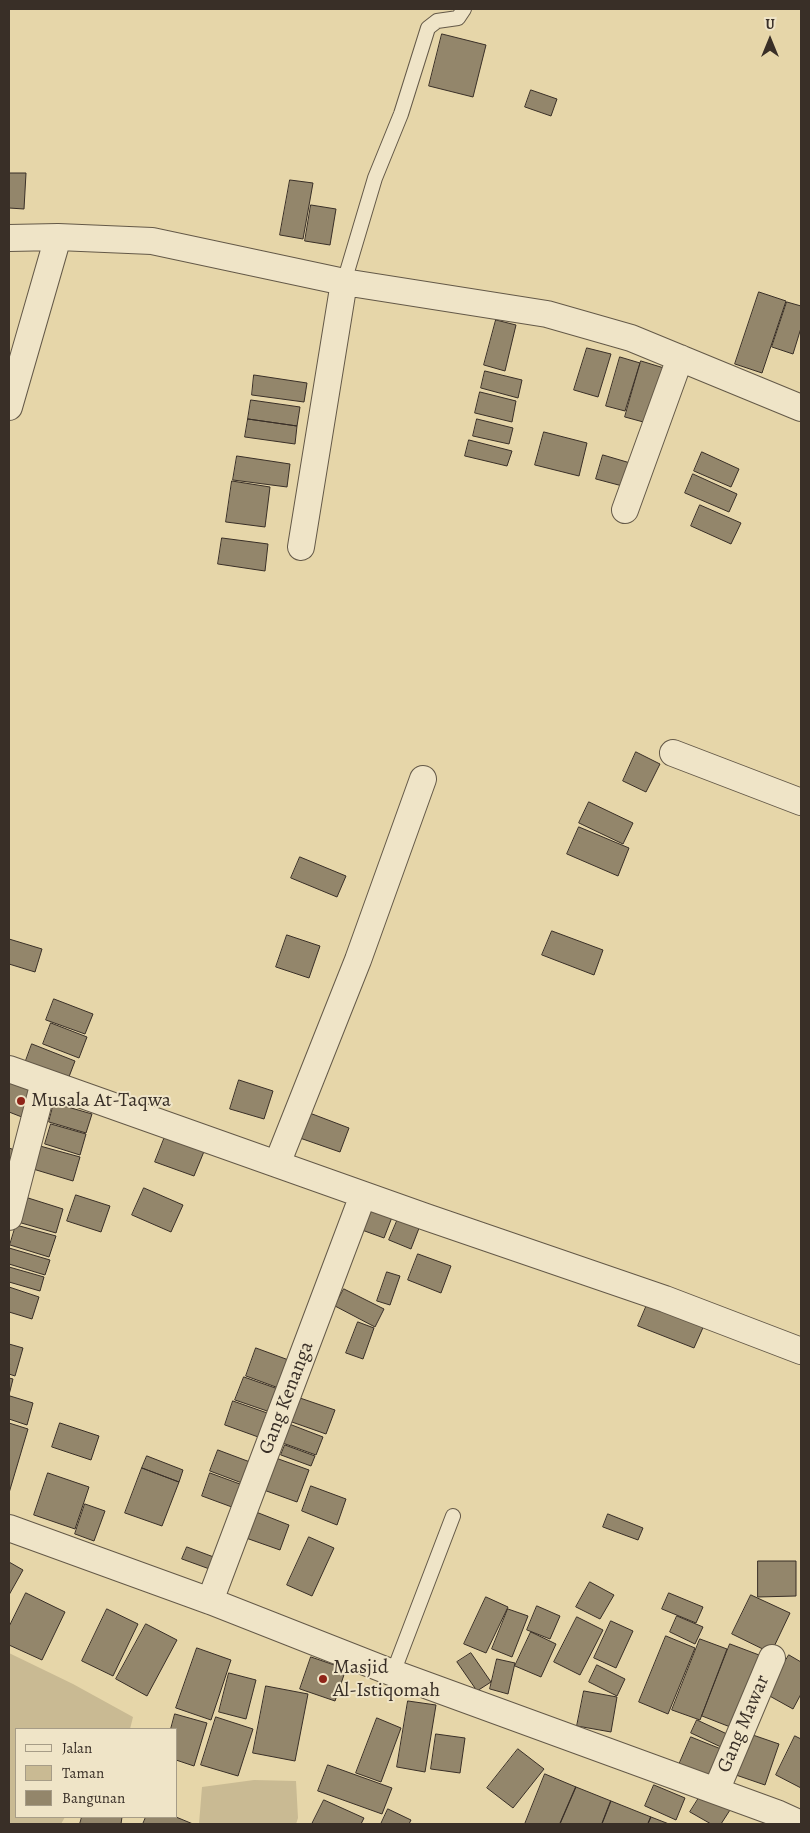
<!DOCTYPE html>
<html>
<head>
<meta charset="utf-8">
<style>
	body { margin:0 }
	#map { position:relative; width:810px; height:1833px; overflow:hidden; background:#e6d6a9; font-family:Alegreya,serif }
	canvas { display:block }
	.frame { position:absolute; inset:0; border:10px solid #392f27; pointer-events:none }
	.legend { position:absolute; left:15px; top:1728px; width:162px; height:90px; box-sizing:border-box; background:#efe4c7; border:1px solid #a69c87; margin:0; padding:6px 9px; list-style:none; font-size:15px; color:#392f27 }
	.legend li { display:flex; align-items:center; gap:10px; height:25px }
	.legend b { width:25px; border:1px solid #a69c87 }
	.north { position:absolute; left:745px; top:15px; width:50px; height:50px; -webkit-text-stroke:4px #efe4c7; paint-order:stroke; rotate:0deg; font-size:14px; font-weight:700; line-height:20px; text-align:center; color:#392f27 }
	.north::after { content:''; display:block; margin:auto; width:18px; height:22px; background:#392f27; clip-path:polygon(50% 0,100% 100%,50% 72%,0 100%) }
</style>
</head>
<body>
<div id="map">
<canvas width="810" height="1833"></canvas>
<div class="frame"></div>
<ul class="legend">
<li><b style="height:6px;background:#efe4c7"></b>Jalan</li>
<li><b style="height:14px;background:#c9ba93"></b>Taman</li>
<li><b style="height:14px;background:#93866b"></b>Bangunan</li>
</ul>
<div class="north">U</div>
</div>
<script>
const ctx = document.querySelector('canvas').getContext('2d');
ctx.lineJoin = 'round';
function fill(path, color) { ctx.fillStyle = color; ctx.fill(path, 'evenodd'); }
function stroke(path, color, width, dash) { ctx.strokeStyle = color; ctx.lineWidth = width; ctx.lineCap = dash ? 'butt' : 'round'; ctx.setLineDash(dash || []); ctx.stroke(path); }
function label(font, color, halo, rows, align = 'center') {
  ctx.font = font + ' Alegreya,serif'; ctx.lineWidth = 4; ctx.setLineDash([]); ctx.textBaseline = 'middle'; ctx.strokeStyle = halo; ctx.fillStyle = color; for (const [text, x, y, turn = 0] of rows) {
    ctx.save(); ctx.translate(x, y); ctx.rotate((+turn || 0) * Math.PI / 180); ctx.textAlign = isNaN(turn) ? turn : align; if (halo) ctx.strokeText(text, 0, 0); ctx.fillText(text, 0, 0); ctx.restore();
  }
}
fill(new Path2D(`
	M 9,1653 L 73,1684 L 133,1717 L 130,1729 L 16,1729 L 16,1817 L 65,1817 L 61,1824 L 9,1824 Z
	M 254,1780 L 296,1781 L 298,1818 L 296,1824 L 199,1824 L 202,1787 Z`), '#c9ba93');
const building = new Path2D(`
	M 442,34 L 486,45 L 473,97 L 429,86 Z
	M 531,90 L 557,99 L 551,116 L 525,107 Z
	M 9,173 L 26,173 L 24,209 L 9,208 Z
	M 290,180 L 313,183 L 303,239 L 280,235 Z
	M 311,205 L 336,209 L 330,245 L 305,241 Z
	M 759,292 L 786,301 L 762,373 L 735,364 Z
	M 787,302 L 801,306 L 801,328 L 793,354 L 772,347 Z
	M 496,320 L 516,325 L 505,371 L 484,365 Z
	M 587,348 L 611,354 L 598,397 L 574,390 Z
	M 620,357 L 640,363 L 625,411 L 606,406 Z
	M 641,361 L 664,368 L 647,423 L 625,417 Z
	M 485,371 L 522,380 L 518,398 L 481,388 Z
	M 254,375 L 307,383 L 304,402 L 252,395 Z
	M 480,392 L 516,401 L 512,422 L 475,413 Z
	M 251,400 L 300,407 L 297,426 L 248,419 Z
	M 248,419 L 297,426 L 295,444 L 245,437 Z
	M 477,419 L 513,428 L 509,444 L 473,436 Z
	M 544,432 L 587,443 L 579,476 L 535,465 Z
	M 469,440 L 512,451 L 507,466 L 465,456 Z
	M 702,452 L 739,469 L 731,487 L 694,471 Z
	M 603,455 L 637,465 L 630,488 L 596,479 Z
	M 237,456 L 290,464 L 287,487 L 233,480 Z
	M 693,474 L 737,494 L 729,512 L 685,493 Z
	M 232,481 L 270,487 L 265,527 L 226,522 Z
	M 700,505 L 741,523 L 731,544 L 691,526 Z
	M 222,538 L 268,544 L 265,571 L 218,564 Z
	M 636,752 L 660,764 L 646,792 L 623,781 Z
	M 589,802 L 633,823 L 623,844 L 579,823 Z
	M 579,827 L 629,848 L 618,876 L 567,854 Z
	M 300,857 L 346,876 L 337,897 L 291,878 Z
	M 552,931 L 603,950 L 594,975 L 542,955 Z
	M 287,935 L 320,946 L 309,978 L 276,967 Z
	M 9,939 L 42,949 L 35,972 L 9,964 Z
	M 54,999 L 93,1014 L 85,1034 L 46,1020 Z
	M 51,1023 L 87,1037 L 79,1058 L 43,1044 Z
	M 32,1044 L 75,1061 L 67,1082 L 24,1066 Z
	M 9,1078 L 38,1090 L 27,1119 L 9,1112 Z
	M 239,1080 L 273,1091 L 264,1119 L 230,1109 Z
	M 54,1103 L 92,1114 L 86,1133 L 49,1122 Z
	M 307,1112 L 349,1128 L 340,1152 L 297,1137 Z
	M 51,1124 L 86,1134 L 80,1155 L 45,1144 Z
	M 166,1134 L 205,1149 L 194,1176 L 155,1162 Z
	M 40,1146 L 80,1157 L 73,1181 L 33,1169 Z
	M 9,1148 L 20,1152 L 9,1177 Z
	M 144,1188 L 183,1205 L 171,1232 L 132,1215 Z
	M 76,1195 L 110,1206 L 101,1232 L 67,1221 Z
	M 25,1197 L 63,1209 L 56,1233 L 18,1222 Z
	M 373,1204 L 394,1212 L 384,1238 L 362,1230 Z
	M 400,1214 L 421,1223 L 411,1249 L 389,1240 Z
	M 16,1225 L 56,1236 L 49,1257 L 10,1245 Z
	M 9,1248 L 50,1260 L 45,1275 L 9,1264 Z
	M 418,1254 L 451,1266 L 441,1293 L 408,1280 Z
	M 9,1267 L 44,1277 L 40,1291 L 9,1282 Z
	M 387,1272 L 400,1276 L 390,1305 L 377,1301 Z
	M 9,1287 L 39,1297 L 32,1319 L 9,1312 Z
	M 344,1289 L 384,1309 L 375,1327 L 335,1306 Z
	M 649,1300 L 705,1323 L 694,1348 L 638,1326 Z
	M 358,1322 L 374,1328 L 363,1359 L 346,1353 Z
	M 9,1344 L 23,1348 L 15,1376 L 9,1374 Z
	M 256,1348 L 294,1362 L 284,1390 L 246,1376 Z
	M 244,1377 L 281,1390 L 273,1413 L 235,1400 Z
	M 9,1378 L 13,1379 L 9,1395 Z
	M 10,1396 L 33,1403 L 27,1425 L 9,1419 Z
	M 297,1397 L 335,1410 L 326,1434 L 289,1421 Z
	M 233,1401 L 270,1414 L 261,1438 L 225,1425 Z
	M 284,1422 L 323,1437 L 316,1455 L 277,1441 Z
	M 9,1423 L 28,1429 L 9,1493 Z
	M 60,1423 L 99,1436 L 91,1460 L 52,1447 Z
	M 285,1445 L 315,1456 L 311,1466 L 281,1455 Z
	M 218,1450 L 258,1465 L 250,1486 L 210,1471 Z
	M 147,1456 L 183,1470 L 179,1482 L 142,1468 Z
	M 273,1457 L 309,1470 L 297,1502 L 261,1489 Z
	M 142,1468 L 179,1482 L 162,1526 L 125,1513 Z
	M 48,1473 L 89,1487 L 75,1529 L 34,1515 Z
	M 210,1473 L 248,1487 L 240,1510 L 202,1496 Z
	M 311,1486 L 346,1499 L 337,1525 L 302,1511 Z
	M 85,1504 L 105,1511 L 94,1541 L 75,1534 Z
	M 256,1512 L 289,1525 L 280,1550 L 246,1538 Z
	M 608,1514 L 643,1528 L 638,1540 L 603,1527 Z
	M 309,1537 L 334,1548 L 312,1596 L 287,1585 Z
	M 187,1547 L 219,1559 L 215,1571 L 182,1559 Z
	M 758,1561 L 796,1561 L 796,1596 L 758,1597 Z
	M 9,1562 L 23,1570 L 9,1595 Z
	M 590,1582 L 614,1595 L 600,1619 L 576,1607 Z
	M 26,1593 L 65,1612 L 42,1660 L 9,1645 L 9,1627 Z
	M 669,1593 L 703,1607 L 696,1623 L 662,1609 Z
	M 751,1595 L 790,1613 L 771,1653 L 732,1634 Z
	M 486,1597 L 508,1607 L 486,1653 L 464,1644 Z
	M 537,1606 L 560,1616 L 550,1639 L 527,1630 Z
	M 107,1609 L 138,1624 L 113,1676 L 82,1661 Z
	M 508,1609 L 528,1616 L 512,1657 L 492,1649 Z
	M 677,1616 L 703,1627 L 695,1644 L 670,1632 Z
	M 577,1617 L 603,1630 L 580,1675 L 554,1662 Z
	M 611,1621 L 633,1631 L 616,1668 L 594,1658 Z
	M 146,1624 L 177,1640 L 147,1696 L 116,1679 Z
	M 531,1632 L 556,1644 L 541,1677 L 515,1666 Z
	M 666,1636 L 695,1648 L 668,1714 L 639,1702 Z
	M 700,1639 L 727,1649 L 700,1720 L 672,1710 Z
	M 730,1644 L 767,1658 L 738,1730 L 702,1716 Z
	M 197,1648 L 231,1660 L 211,1720 L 176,1708 Z
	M 471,1653 L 491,1682 L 477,1691 L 457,1662 Z
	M 789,1655 L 801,1662 L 801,1694 L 793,1709 L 766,1694 Z
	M 311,1657 L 346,1669 L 335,1701 L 300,1689 Z
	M 497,1659 L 515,1663 L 508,1694 L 490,1689 Z
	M 597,1665 L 625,1679 L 617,1696 L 589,1682 Z
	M 229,1673 L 256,1680 L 246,1719 L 219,1712 Z
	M 266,1686 L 308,1694 L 295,1761 L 253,1753 Z
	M 584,1691 L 617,1697 L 611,1732 L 577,1726 Z
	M 408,1701 L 436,1705 L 425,1772 L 397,1767 Z
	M 175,1714 L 207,1723 L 194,1766 L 176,1760 L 176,1729 L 171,1729 Z
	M 216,1717 L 253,1729 L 238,1776 L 201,1765 Z
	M 377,1718 L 401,1728 L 381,1782 L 356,1773 Z
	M 697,1720 L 727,1734 L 721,1747 L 691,1733 Z
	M 747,1733 L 779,1744 L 765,1785 L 733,1774 Z
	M 436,1734 L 465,1738 L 460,1773 L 431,1769 Z
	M 795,1736 L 801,1739 L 801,1788 L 776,1775 Z
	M 691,1737 L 721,1749 L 708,1780 L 678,1767 Z
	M 518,1749 L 544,1769 L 513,1808 L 487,1788 Z
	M 328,1765 L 392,1788 L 382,1814 L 318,1791 Z
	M 545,1774 L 576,1787 L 560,1824 L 525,1824 Z
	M 654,1785 L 685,1798 L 676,1820 L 645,1806 Z
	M 576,1787 L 611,1801 L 602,1824 L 560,1824 Z
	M 702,1793 L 730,1810 L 721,1824 L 711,1824 L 690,1812 Z
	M 324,1800 L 364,1818 L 361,1824 L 312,1824 Z
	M 611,1801 L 651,1817 L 648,1824 L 602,1824 Z
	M 388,1809 L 411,1820 L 409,1824 L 381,1824 Z
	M 82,1817 L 122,1817 L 121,1824 L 80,1824 Z
	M 146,1817 L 176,1817 L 193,1824 L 143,1824 Z
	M 651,1817 L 669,1824 L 648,1824 Z`);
fill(building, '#93866b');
stroke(building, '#392f27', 1);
const lane = new Path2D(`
	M 344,282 L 375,178 L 401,114 L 428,28 L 437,21 L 458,18 L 464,9
	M 393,1673 L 453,1516`);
const street = new Path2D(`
	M 9,238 L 58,237 L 152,241 L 344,282 L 547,314 L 631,338 L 801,408
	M 9,407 L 58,237
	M 625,510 L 680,358
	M 301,547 L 344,282
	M 673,753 L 801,802
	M 9,1069 L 426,1217 L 665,1299 L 801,1351
	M 277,1164 L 358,960 L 423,779
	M 9,1217 L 44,1082
	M 9,1528 L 210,1601 L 393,1673 L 779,1814 L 801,1824
	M 210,1601 L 363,1195
	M 716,1791 L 772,1658`);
stroke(lane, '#645948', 16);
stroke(street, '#645948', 28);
stroke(lane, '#efe4c7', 14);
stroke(street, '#efe4c7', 26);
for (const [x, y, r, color] of [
	[21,1101,5,"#8f2418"],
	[323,1679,5,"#8f2418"]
]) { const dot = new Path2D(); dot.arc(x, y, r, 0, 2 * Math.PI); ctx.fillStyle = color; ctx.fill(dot); stroke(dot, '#efe4c7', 2); }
label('20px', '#392f27', '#efe4c7', [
	["Musala At-Taqwa",31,1101],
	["Masjid",333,1668],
	["Al-Istiqomah",333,1691]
], 'left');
label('20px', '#392f27', '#efe4c7', [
	["Gang Kenanga",287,1398,-69],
	["Gang Mawar",744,1724,-67]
]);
</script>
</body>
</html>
